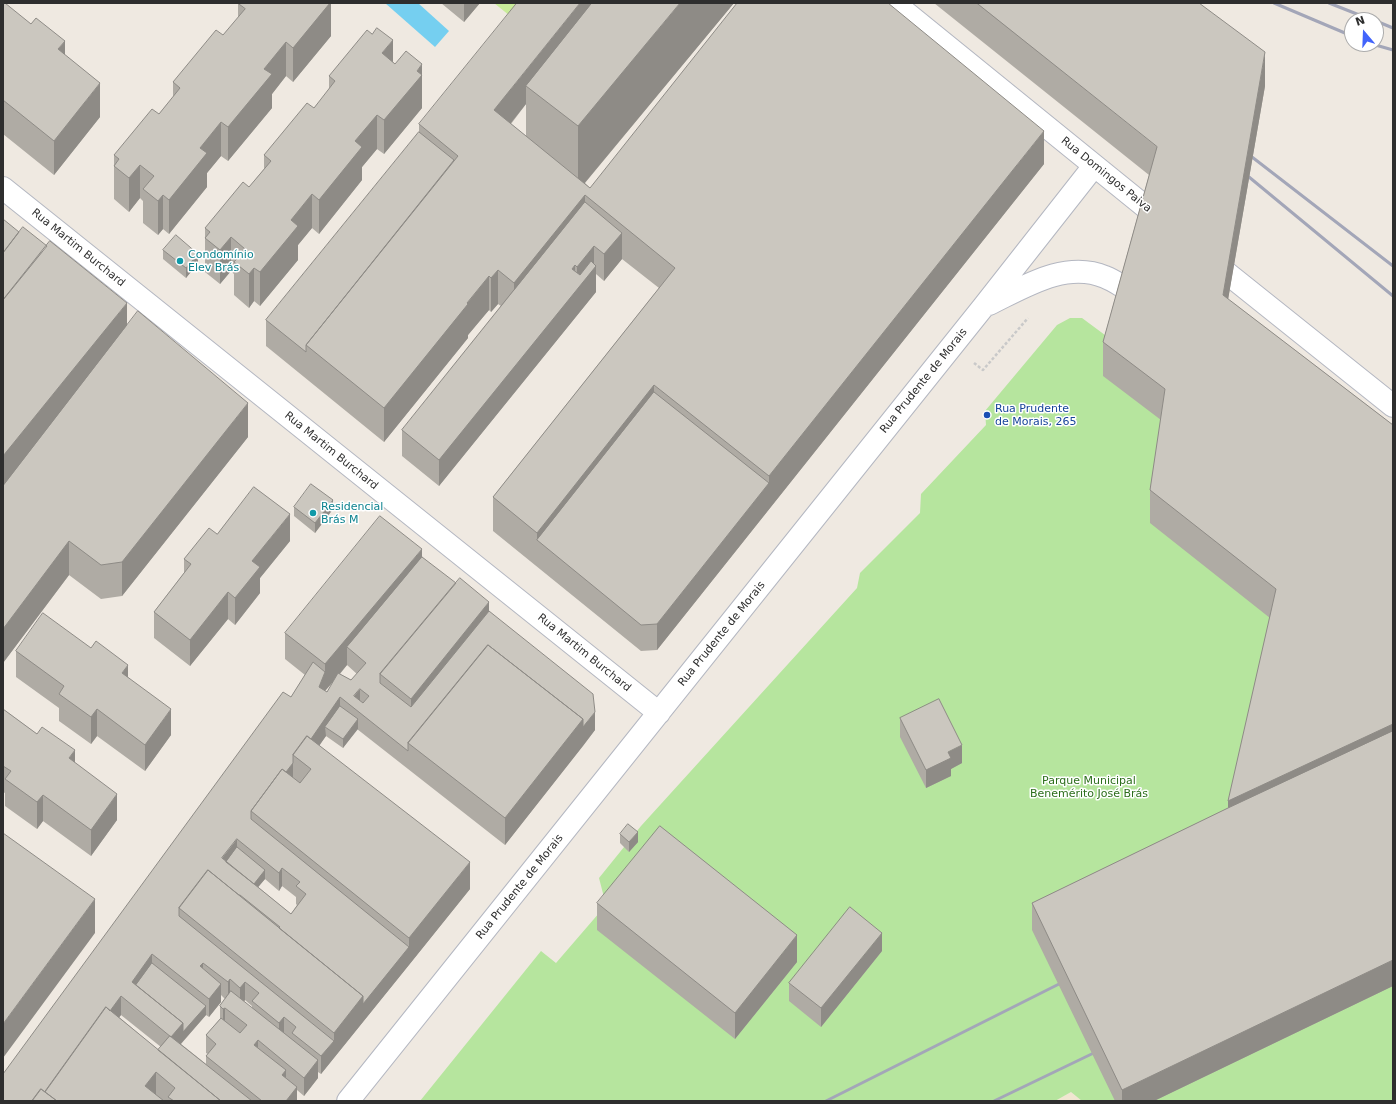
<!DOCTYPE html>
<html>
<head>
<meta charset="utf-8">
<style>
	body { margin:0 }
	#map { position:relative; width:1396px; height:1104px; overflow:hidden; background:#efe9e1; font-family:"DejaVu Sans",sans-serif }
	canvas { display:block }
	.frame { position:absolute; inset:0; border:4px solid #2e2e2e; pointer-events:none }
	.north { position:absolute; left:1344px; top:12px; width:40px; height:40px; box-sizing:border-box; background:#fff; border:1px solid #ababab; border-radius:50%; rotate:341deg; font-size:11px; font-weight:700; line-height:16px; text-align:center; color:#2e2e2e }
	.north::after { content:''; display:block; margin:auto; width:14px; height:18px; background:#4264fb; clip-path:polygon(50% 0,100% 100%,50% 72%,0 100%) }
</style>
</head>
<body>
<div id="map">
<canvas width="1396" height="1104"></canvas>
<div class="frame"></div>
<div class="north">N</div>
</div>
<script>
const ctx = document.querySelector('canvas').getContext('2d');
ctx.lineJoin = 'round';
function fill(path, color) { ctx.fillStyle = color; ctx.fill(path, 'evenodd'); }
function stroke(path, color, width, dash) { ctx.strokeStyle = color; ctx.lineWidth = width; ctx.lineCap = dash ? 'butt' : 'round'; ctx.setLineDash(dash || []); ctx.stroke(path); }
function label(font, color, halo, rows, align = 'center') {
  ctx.font = font + ' "DejaVu Sans",sans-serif'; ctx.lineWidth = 3; ctx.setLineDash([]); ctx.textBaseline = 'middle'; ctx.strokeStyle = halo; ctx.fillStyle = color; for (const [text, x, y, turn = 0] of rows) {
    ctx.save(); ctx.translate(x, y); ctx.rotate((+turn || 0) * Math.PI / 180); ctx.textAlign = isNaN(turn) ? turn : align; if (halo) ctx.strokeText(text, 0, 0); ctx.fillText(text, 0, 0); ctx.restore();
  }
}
fill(new Path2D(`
	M 1071,1092 L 1082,1101 L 1055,1101 Z`), '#f0e6d1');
fill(new Path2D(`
	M 1070,318 L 1082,318 L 1109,338 L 1393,479 L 1393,1101 L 1082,1101 L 1071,1092 L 1055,1101 L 420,1101 L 541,951 L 556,963 L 606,905 L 599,878 L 641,826 L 857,588 L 860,573 L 920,513 L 921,494 L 986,425 L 985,411 L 1057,325 Z`), '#b6e59e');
fill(new Path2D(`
	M 494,3 L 537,3 L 520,24 Z`), '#c9ec9a');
fill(new Path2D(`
	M 385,3 L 418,3 L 449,31 L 435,47 Z`), '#75cff0');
const minor = new Path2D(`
	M 894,3 L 1164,222
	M 3,188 L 659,713
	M 1208,258 L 1393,406
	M 989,304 C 1024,287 1066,260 1105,277 C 1113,280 1120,285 1127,289
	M 348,1101 L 984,306 L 1094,166`);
stroke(minor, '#b4b7c1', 24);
stroke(new Path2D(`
	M 974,363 L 983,370 L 1028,318`), '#c9c9c9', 2.5, [3, 2]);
stroke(minor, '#fff', 22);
stroke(new Path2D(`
	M 1274,3 L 1352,36
	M 1329,3 L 1372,20
	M 1376,21 L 1393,28
	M 1372,44 L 1393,50
	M 1252,157 L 1393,266
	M 1249,177 L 1393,296
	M 826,1101 L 1069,979
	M 994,1101 L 1102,1049`), '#a3a6b8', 3);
fill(new Path2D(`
	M 3,3 L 100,117 L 54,175 L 3,134 Z
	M 238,3 L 331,3 L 331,36 L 293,82 L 286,76 L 272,94 L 272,108 L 228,161 L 221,156 L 207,173 L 207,187 L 169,234 L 163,229 L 158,235 L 143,223 L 143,201 L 140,198 L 129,212 L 114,199 L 114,155 L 159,114 L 173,97 L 173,82 L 223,35 L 238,18 Z
	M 441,3 L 480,3 L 464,22 Z
	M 734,3 L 585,183 L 590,188 L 1044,164 L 657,650 L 641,651 L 493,531 L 493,497 L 659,288 L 622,259 L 604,281 L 596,274 L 596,292 L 439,486 L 402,456 L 402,430 L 501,306 L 498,304 L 491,312 L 489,310 L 468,335 L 468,338 L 384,442 L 266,346 L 266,320 L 419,132 L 419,124 ZM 526,104 L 526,136 L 511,124 Z
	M 934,3 L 1199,3 L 1265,86 L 1228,299 L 1393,425 L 1393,986 L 1154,1101 L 1115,1101 L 1032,930 L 1032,903 L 1228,808 L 1270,618 L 1150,523 L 1150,490 L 1161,420 L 1103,376 L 1103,342 L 1149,175 Z
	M 393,62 L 422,97 L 422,108 L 384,154 L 377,149 L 362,167 L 362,180 L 319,234 L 312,228 L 298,245 L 298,260 L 260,306 L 254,301 L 249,308 L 234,295 L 234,274 L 231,271 L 220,284 L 205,272 L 205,228 L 249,187 L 264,169 L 264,155 L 314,108 L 329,90 L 329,76 Z
	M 3,219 L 127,325 L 248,437 L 122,596 L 101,599 L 69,575 L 3,663 Z
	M 163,250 L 198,263 L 186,278 L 163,259 Z
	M 294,507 L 333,509 L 315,533 L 294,516 Z
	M 217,534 L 290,541 L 260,578 L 260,593 L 235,625 L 228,619 L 190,666 L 154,638 L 154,612 L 184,573 L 184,559 Z
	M 422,557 L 489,611 L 595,730 L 505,845 L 357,729 L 343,748 L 326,736 L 319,745 L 470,889 L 321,1074 L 318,1072 L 318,1078 L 304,1096 L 297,1090 L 297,1101 L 3,1101 L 291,697 L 305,675 L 285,659 L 285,633 ZM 347,665 L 357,674 L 351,680 L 340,674 ZM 334,681 L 327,692 L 325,691 ZM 265,879 L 279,891 L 282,886 L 296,897 L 296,904 L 297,905 L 291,914 L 258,887 ZM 221,995 L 225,999 L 220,1006 L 220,1019 L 206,1035 L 206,1053 L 208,1054 L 206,1056 L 206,1064 L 181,1044 L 206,1015 L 209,1017 L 221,1002 ZM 245,1000 L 252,1006 L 252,1008 L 244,1002 ZM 121,1015 L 161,1047 L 158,1050 L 119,1017 Z
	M 16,651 L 128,677 L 171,735 L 145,771 L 97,736 L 91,744 L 59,721 L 59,708 L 16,677 Z
	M 3,709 L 37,734 L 75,763 L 117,820 L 91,856 L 43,821 L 37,829 L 5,806 L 5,793 L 3,792 Z
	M 900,718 L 962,763 L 951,769 L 951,776 L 926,788 L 900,737 Z
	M 620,834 L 638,842 L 629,852 L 620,843 Z
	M 597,903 L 797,962 L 735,1039 L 597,930 Z
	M 882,951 L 821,1027 L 789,1001 L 789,983 Z`), '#afaba4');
fill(new Path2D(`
	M 325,3 L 331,3 L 331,36 L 293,82 L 293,48 Z
	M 464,3 L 480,3 L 464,22 Z
	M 580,3 L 608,3 L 526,86 L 526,104 L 494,144 L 494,110 Z
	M 680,3 L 734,3 L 578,191 L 578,126 Z
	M 393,40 L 393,74 L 382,53 Z
	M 65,41 L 65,74 L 58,49 Z
	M 286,42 L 286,76 L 272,94 L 272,108 L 228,161 L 228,127 L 264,69 Z
	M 1265,52 L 1265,86 L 1223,329 L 1223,295 Z
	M 422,64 L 422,108 L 384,154 L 384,120 L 417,71 Z
	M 100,83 L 100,117 L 54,175 L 54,141 Z
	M 377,115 L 377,149 L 362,167 L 362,180 L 319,234 L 319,200 L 355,141 Z
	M 221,122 L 221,156 L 207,173 L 207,187 L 169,234 L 169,200 L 200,148 Z
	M 1044,131 L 1044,164 L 657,650 L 657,624 L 769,483 L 769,476 Z
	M 140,165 L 140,198 L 129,212 L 129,178 Z
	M 312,194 L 312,228 L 298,245 L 298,260 L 260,306 L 260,272 L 291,220 Z
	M 163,195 L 163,229 L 158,235 L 158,201 Z
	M 585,195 L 585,229 L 514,317 L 514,283 Z
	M 622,233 L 622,259 L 604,281 L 604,254 Z
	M 231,237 L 231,271 L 220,284 L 220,250 Z
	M 594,246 L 594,268 L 596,266 L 596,292 L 439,486 L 439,460 L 575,265 L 575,292 L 577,289 L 577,267 Z
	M 198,254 L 198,263 L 186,278 L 186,268 Z
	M 254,268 L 254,301 L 249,308 L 249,274 Z
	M 498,270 L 498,304 L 491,312 L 491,278 Z
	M 489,276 L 489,310 L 468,335 L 468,338 L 384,442 L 384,408 Z
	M 127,303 L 127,336 L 3,490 L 3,456 Z
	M 654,385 L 654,419 L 537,540 L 537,533 Z
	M 248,403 L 248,437 L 122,596 L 122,562 Z
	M 333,500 L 333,509 L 315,533 L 315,523 Z
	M 290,514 L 290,541 L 260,578 L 260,593 L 235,625 L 235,598 L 252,561 Z
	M 69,541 L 69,575 L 3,663 L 3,629 Z
	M 422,549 L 422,575 L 347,647 L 347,665 L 325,691 L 319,705 L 319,687 L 325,672 L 325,664 Z
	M 228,592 L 228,619 L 190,666 L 190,640 Z
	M 489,602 L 489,629 L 411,725 L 411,699 Z
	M 128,665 L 128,691 L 122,673 Z
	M 360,689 L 360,707 L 354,696 Z
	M 340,697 L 340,715 L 325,727 L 326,736 L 306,765 L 297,758 Z
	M 97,709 L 97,736 L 91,744 L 91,717 Z
	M 171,709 L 171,735 L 145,771 L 145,745 Z
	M 595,712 L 595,730 L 583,746 L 583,727 Z
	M 358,719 L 358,729 L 343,748 L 343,739 Z
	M 583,719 L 583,746 L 505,845 L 505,818 Z
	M 1393,724 L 1393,758 L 1228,835 L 1228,801 Z
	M 962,745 L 962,763 L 951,769 L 951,776 L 926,788 L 926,770 L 948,752 Z
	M 75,750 L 75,776 L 69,758 Z
	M 293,763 L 293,781 L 255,814 Z
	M 117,794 L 117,820 L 91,856 L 91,830 Z
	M 43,795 L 43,821 L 37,829 L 37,802 Z
	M 638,832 L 638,842 L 629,852 L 629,842 Z
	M 237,839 L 237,857 L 227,871 L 222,858 Z
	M 470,862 L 470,889 L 409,965 L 409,938 Z
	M 282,868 L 282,886 L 279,891 L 279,873 Z
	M 265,870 L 265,879 L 249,898 L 249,889 Z
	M 95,899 L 95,933 L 3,1058 L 3,1024 Z
	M 882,933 L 882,951 L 821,1027 L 821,1008 Z
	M 797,935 L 797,962 L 735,1039 L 735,1013 Z
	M 409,947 L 409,965 L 321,1074 L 321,1056 L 334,1041 L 334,1033 L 363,996 Z
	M 152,954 L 152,972 L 136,994 L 132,982 Z
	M 1393,960 L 1393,986 L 1154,1101 L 1122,1101 L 1122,1090 Z
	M 203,963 L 203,981 L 200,966 Z
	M 230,979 L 230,998 L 228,1001 L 228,982 Z
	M 245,982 L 245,1000 L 240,1006 L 240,988 Z
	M 221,984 L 221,1002 L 209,1017 L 209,999 Z
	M 121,996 L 121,1015 L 57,1101 L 45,1099 Z
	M 206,1006 L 206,1015 L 171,1055 L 171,1037 L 183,1023 Z
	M 225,1008 L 225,1026 L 223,1028 L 223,1009 Z
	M 284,1017 L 284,1035 L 279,1041 L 279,1023 Z
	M 258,1040 L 258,1058 L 254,1045 Z
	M 318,1060 L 318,1078 L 304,1096 L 304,1078 Z
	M 286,1070 L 286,1088 L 282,1075 Z
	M 156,1072 L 156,1099 L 145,1086 Z
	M 297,1087 L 297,1101 L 286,1101 Z`), '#8e8b86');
const building = new Path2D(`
	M 3,3 L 5,3 L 31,24 L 36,18 L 65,41 L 58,49 L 100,83 L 54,141 L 3,100 Z
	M 238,3 L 330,3 L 293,48 L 286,42 L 264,69 L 272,74 L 228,127 L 221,122 L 200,148 L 207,153 L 169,200 L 163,195 L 158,201 L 143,189 L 154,176 L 140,165 L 129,178 L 114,166 L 119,159 L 114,155 L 152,109 L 159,114 L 180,88 L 173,82 L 216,30 L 223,35 L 245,9 Z
	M 517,3 L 580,3 L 494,110 L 590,188 L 737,3 L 888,3 L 1044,131 L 769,476 L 654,385 L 537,533 L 493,497 L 675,268 L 585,195 L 514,283 L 498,270 L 491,278 L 489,276 L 467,303 L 468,304 L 384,408 L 306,345 L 458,156 L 419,124 Z
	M 592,3 L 680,3 L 578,126 L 526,86 Z
	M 977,3 L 1199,3 L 1265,52 L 1223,295 L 1393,425 L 1393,724 L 1228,801 L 1276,589 L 1150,490 L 1165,389 L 1103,342 L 1157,147 Z
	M 377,28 L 393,40 L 382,53 L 395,64 L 406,51 L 422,64 L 417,71 L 422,75 L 384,120 L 377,115 L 355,141 L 362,147 L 319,200 L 312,194 L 291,220 L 298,226 L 260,272 L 254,268 L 249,274 L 234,262 L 245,249 L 231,237 L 220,250 L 205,238 L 210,232 L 205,228 L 243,182 L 249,187 L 271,161 L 264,155 L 307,103 L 314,108 L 335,81 L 329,76 L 367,30 L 372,34 Z
	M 419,132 L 454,160 L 306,345 L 306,352 L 266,320 Z
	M 585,202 L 622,233 L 604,254 L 594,246 L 577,267 L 575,265 L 572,269 L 580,275 L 591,261 L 596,266 L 439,460 L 402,430 Z
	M 3,219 L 19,232 L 3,253 Z
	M 23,227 L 47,246 L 3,300 L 3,253 Z
	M 176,235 L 198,254 L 186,268 L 163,250 Z
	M 50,241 L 127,303 L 3,456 L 3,300 Z
	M 138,311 L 248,403 L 122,562 L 101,565 L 69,541 L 3,629 L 3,486 Z
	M 654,392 L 769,483 L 657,624 L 641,625 L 537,540 Z
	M 311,484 L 333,500 L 315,523 L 294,507 Z
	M 254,487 L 290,514 L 252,561 L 260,567 L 235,598 L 228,592 L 190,640 L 154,612 L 191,564 L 184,559 L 209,528 L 217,534 Z
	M 380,516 L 422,549 L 325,664 L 285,633 Z
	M 422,557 L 456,583 L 380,674 L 380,683 L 411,707 L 489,611 L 593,694 L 595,712 L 583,727 L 583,719 L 488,645 L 408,743 L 408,751 L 340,697 L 311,739 L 307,736 L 293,755 L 293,763 L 286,772 L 282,769 L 251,811 L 251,819 L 409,947 L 363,1004 L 363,996 L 279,928 L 280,927 L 240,895 L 239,895 L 208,870 L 179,908 L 179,916 L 334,1041 L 321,1056 L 292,1033 L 296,1027 L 284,1017 L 279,1023 L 252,1001 L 259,993 L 245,982 L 240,988 L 230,979 L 228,982 L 203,963 L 200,966 L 221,984 L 209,999 L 152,954 L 132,982 L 183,1023 L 171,1037 L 121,996 L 110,1011 L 106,1007 L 45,1092 L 41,1089 L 32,1101 L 3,1101 L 3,1074 L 283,692 L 291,697 L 313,662 L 325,672 L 319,687 L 327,692 L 338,673 L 351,680 L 366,663 L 347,647 ZM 360,689 L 369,696 L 363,703 L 354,696 ZM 237,839 L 279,873 L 282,868 L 300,882 L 296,886 L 306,894 L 291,914 L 222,858 Z
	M 460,578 L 489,602 L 411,699 L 380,674 Z
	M 43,613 L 91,648 L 96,641 L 128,665 L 122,673 L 171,709 L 145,745 L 97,709 L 91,717 L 59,694 L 64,686 L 16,651 Z
	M 488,645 L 583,719 L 505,818 L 408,743 Z
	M 939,699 L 962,745 L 948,752 L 951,758 L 926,770 L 900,718 Z
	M 340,706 L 358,719 L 343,739 L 325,727 Z
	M 3,709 L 37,734 L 42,727 L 75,750 L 69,758 L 117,794 L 91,830 L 43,795 L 37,802 L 5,779 L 11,771 L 3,766 Z
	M 1393,731 L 1393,960 L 1122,1090 L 1032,903 L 1228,808 Z
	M 307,736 L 470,862 L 409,938 L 251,811 L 282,769 L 300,783 L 311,769 L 293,755 Z
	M 628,824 L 638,832 L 629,842 L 620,834 Z
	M 660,826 L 797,935 L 735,1013 L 597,903 Z
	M 3,833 L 95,899 L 3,1024 Z
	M 237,847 L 265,870 L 254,884 L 226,862 Z
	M 208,870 L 363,996 L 334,1033 L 179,908 Z
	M 850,907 L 882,933 L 821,1008 L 789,983 Z
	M 152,963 L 206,1006 L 183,1032 L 183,1023 L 136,985 Z
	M 231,991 L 318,1060 L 304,1078 L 258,1040 L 254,1045 L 286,1070 L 282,1075 L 297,1087 L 286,1101 L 262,1101 L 206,1056 L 216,1044 L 206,1035 L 221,1018 L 240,1033 L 247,1025 L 225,1008 L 223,1009 L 220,1006 Z
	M 106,1007 L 221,1101 L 174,1101 L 168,1097 L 175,1088 L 156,1072 L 145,1086 L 164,1101 L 57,1101 L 45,1092 Z
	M 170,1036 L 252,1101 L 221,1101 L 158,1050 Z
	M 41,1089 L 57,1101 L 32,1101 Z`);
fill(building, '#cbc7bf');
stroke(building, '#8e8b86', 1);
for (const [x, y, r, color] of [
	[180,261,4,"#0f9aa8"],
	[987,415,4,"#1a4fb4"],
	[313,513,4,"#0f9aa8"]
]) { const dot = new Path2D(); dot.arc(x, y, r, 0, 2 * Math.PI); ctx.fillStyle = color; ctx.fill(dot); stroke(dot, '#fff', 1.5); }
label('11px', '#2e2e2e', '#fff', [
	["Rua Domingos Paiva",1106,175,39],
	["Rua Martim Burchard",78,248,39],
	["Rua Prudente de Morais",924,381,-51],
	["Rua Martim Burchard",331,451,39],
	["Rua Prudente de Morais",722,634,-51],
	["Rua Martim Burchard",584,653,39],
	["Rua Prudente de Morais",520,887,-51]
]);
label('11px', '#0d838f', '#fff', [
	["Condomínio",188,255],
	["Elev Brás",188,268],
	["Residencial",321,507],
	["Brás M",321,520]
], 'left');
label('11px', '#164399', '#fff', [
	["Rua Prudente",995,409],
	["de Morais, 265",995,422]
], 'left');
label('11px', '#2c6e1b', '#fff', [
	["Parque Municipal",1089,781],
	["Benemérito José Brás",1089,794]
]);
</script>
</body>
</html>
